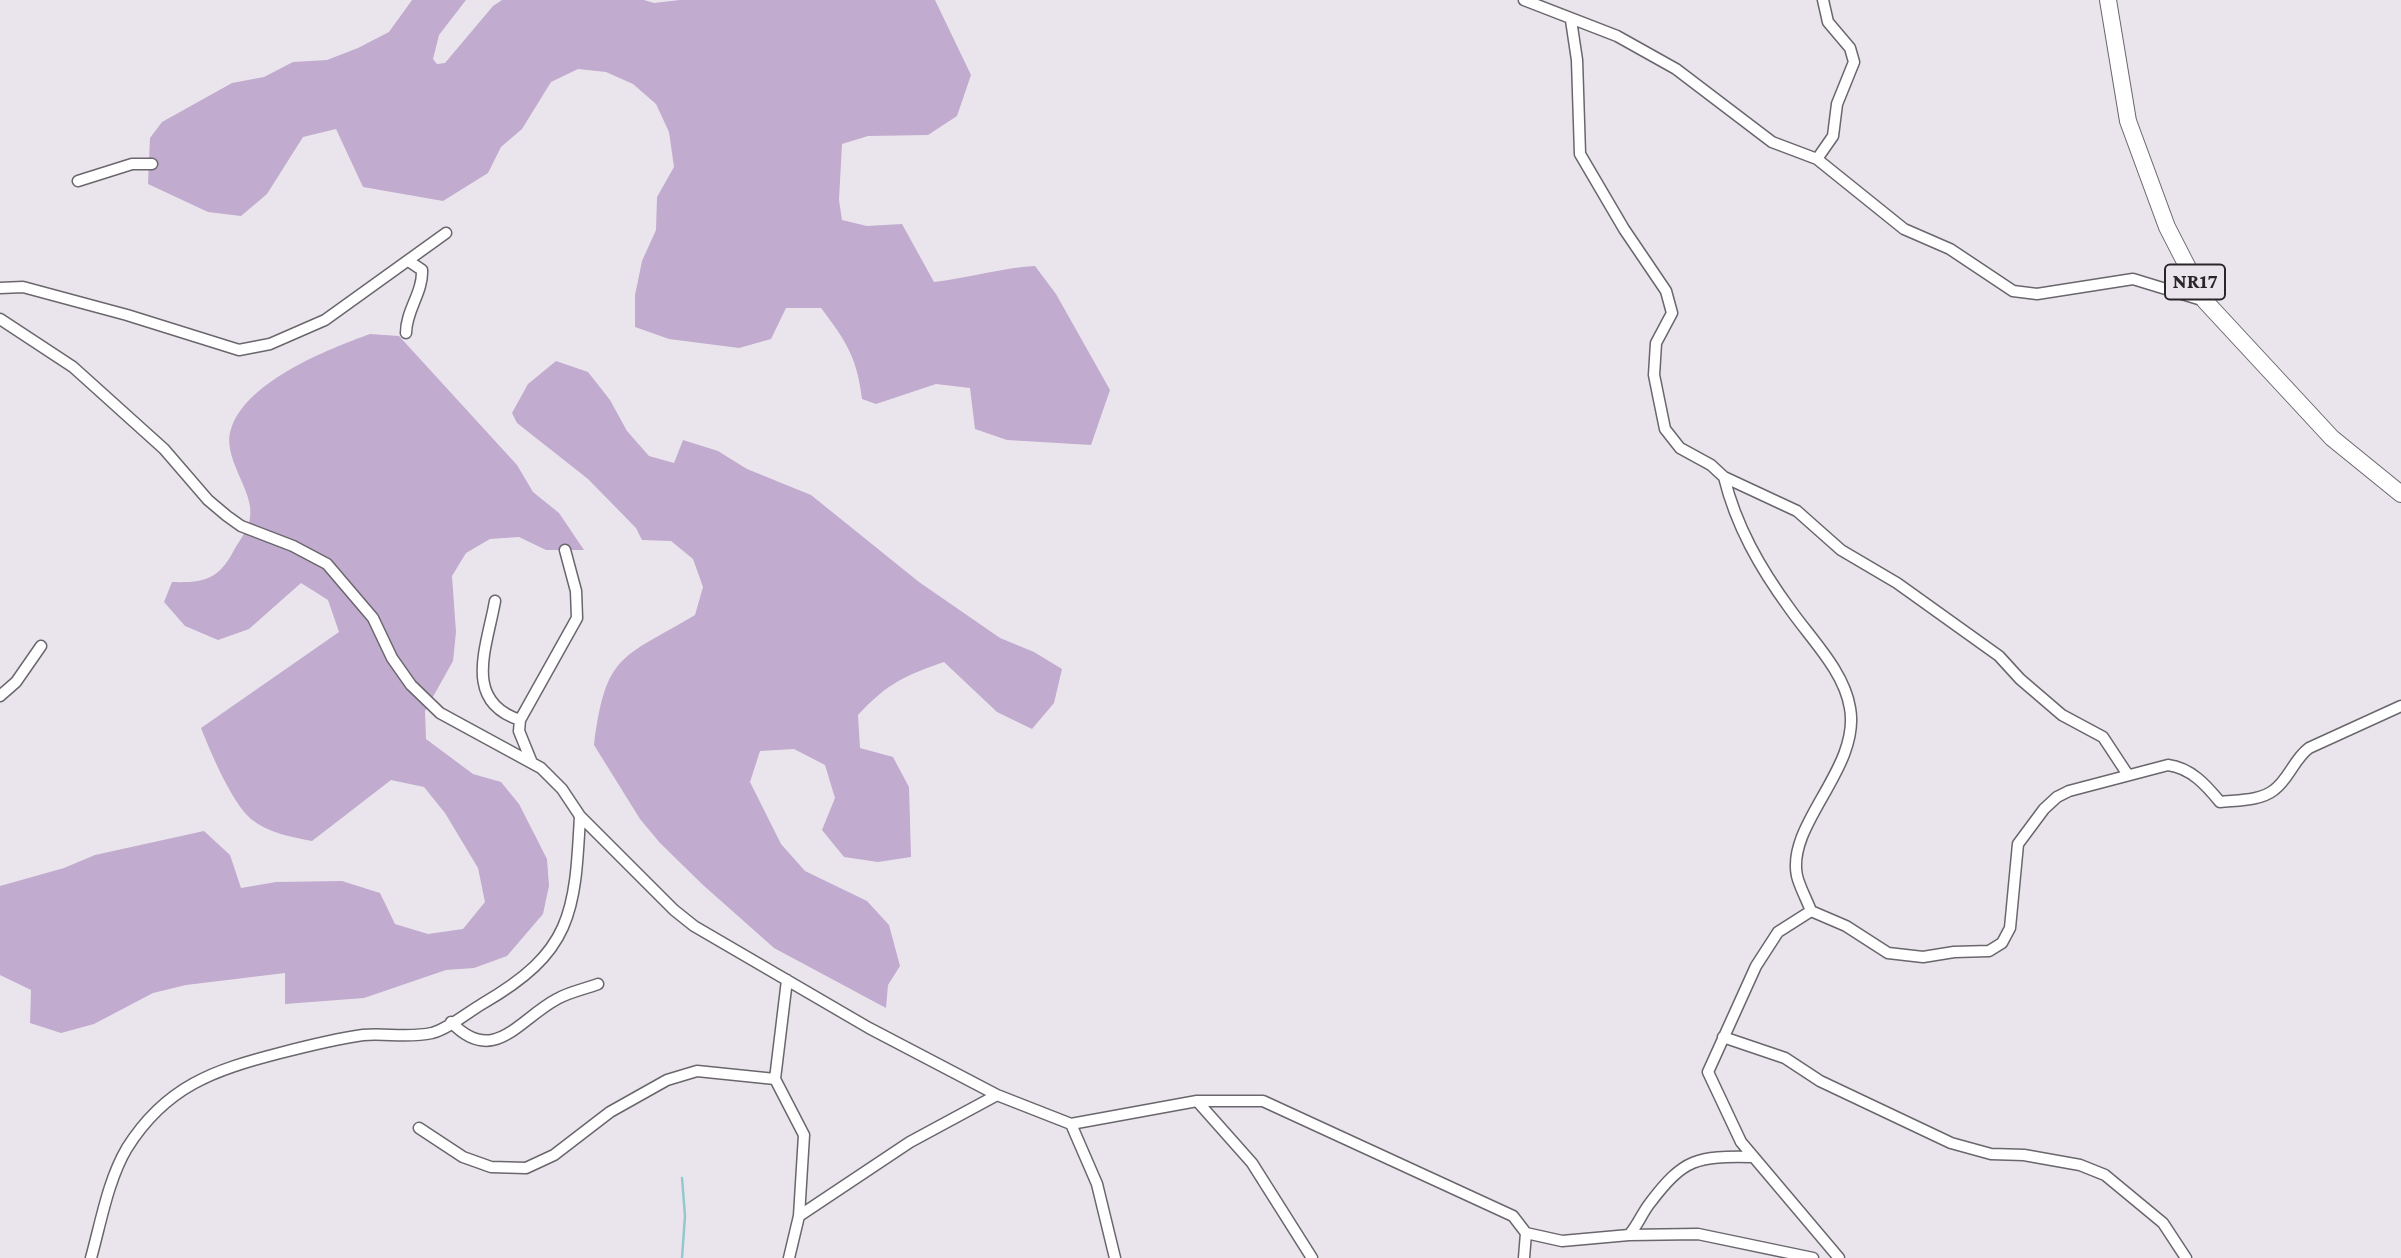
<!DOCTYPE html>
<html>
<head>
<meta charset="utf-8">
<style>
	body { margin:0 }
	canvas { display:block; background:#eae5ed }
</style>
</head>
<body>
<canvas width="2401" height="1258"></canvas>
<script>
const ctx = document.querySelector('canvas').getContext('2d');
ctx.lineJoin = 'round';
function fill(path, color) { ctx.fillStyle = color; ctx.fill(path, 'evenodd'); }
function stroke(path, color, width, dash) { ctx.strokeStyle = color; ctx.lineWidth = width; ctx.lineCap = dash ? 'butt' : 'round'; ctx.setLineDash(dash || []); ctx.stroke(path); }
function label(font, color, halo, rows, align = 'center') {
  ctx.font = font + ' "Crimson Pro",serif'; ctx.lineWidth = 6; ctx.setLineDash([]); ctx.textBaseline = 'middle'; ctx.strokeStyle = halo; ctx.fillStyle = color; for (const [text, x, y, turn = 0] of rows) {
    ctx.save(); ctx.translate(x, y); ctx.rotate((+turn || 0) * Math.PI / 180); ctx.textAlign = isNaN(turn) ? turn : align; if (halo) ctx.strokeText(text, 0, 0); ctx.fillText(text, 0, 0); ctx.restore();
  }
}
fill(new Path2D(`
	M 412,0 L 466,0 L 439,35 L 433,59 L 437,64 L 445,63 L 493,6 L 502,0 L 644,0 L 654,3 L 680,0 L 935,0 L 971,75 L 957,116 L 928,135 L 868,136 L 842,144 L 839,200 L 842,220 L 867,226 L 902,224 L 934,282 C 969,278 1000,268 1035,266 L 1056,294 L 1110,390 L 1091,445 L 1007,440 L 975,429 L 970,388 L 936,384 L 876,404 L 862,399 C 857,357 846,341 821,308 L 786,308 L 771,339 L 739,348 L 669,339 L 635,327 L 635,295 L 642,261 L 656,230 L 657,197 L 674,167 L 669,132 L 656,104 L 633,84 L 606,72 L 578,69 L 551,82 L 522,129 L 501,147 L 488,173 L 443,201 L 363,187 L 336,129 L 303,137 L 267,194 L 241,216 L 208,212 L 148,184 L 150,138 L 162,122 L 232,83 L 264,77 L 293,62 L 327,60 L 358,48 L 389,32 Z
	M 370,334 L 399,336 L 517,465 L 533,492 L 559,513 L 584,550 L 546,550 L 519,537 L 490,539 L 466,553 L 452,576 L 456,632 L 453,661 L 425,711 L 426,739 L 473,774 L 501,782 L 519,804 L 547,859 L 549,886 L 543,914 L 507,956 L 474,968 L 446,970 L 364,998 L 285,1004 L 285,973 L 186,985 L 153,993 L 94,1024 L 61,1033 L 30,1023 L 31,990 L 0,975 L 0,886 L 64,868 L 95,855 L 204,831 L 230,855 L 241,888 L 276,882 L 342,881 L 380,893 L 395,924 L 428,934 L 463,929 L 485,902 L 478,868 L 445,813 L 424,787 L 391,780 L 312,841 C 291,837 268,833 251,819 C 232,803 210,751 201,728 L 339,632 L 328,600 L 301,583 L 249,629 L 218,640 L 185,626 L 164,602 L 172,582 C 203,583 218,580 233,552 C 238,542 249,529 250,518 C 255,490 219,456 232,426 C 250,380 326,350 370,334 Z
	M 556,361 L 588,372 L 610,400 L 627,431 L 649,456 L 674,463 L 683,440 L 718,451 L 747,469 L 811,495 L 919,582 L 1000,638 L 1034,652 L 1062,669 L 1054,703 L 1032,729 L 997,712 L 944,662 C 904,676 888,683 858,715 L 860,748 L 893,757 L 909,787 L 911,857 L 878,862 L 844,857 L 822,830 L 835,798 L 825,765 L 794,749 L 760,751 L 750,782 L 781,844 L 805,871 L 867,901 L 889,925 L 900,966 L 888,985 L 886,1008 L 774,948 L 703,885 L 660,843 L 640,819 L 594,745 C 606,653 621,659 695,615 L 703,587 L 693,559 L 671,541 L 642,540 L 636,528 L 588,479 L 517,423 L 512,413 L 528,384 Z`), '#c1abce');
stroke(new Path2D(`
	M 682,1178 L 685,1216 L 682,1258`), '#94c8cd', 2.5);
const street = new Path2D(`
	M 1524,0 L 1617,36 L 1676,69 L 1772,142 L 1817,159 L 1904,229 L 1950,249 L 2013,291 L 2037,294 L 2133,279 L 2205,301
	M 1571,20 L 1577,60 L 1580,154 L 1624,229 L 1666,291 L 1672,313 L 1656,343 L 1654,375 L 1665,429 L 1680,448 L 1711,465 L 1724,477 L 1797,511 L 1841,550 L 1897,583 L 1999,656 L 2020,679 L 2062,715 L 2103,737 L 2128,775
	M 1817,159 L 1833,136 L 1837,104 L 1854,62 L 1850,48 L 1828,22 L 1823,0
	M 78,181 L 132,164 L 152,164
	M 0,288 L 23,287 L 127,315 L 239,350 L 270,344 L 325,320 L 446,233
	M 0,319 L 73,367 L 164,449 L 208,500 L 227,516 L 241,526 L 293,546 L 327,564 L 373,618 L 392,658 L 411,685 L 440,713 L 541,768 L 562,789 L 580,816 L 674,910 L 694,926 L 869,1028 L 997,1095 L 1071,1124 L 1197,1101 L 1263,1101 L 1513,1216 L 1526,1233 L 1524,1258
	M 406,333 C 406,310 423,293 422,270 L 410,262
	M 1724,477 C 1736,526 1760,568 1790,609 C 1811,639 1844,671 1850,708 C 1861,768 1786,824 1797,876 C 1800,888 1807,900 1811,911 L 1846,926 L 1888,953 L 1923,957 L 1954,952 L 1989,951 L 2002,943 L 2010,928 L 2018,844 L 2044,809 L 2057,797 L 2069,791 L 2168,765 C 2191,768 2206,785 2220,802 C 2237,800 2260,801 2274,790 C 2289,779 2294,759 2309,748 L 2401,706
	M 495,601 C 487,647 462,701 520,720
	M 0,696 L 16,682 L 41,646
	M 532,763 L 519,731 L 520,720 L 577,618 L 576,591 L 565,550
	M 1811,911 L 1778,932 L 1756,966 L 1708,1072 L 1741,1142 L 1839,1258
	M 787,980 L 775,1079 L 804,1135 L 799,1216
	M 451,1022 C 494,1067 519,1019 557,999 C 569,992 585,989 598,984
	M 1723,1037 L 1785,1058 L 1820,1081 L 1951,1143 L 1991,1154 L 2024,1155 L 2080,1165 L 2105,1175 L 2163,1223 L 2186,1258
	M 1197,1101 L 1252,1163 L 1312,1258
	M 1071,1124 L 1097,1184 L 1115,1258
	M 419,1128 L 463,1157 L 491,1167 L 526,1168 L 554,1155 L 610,1112 L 667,1080 L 697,1071 L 775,1079
	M 1526,1233 L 1562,1241 L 1629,1235 C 1638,1225 1642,1213 1650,1203 C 1684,1158 1697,1156 1752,1157
	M 1629,1235 L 1698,1234 L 1813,1258
	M 91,1258 C 101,1222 108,1180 127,1148 C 166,1086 214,1070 280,1053 C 307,1046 335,1039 363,1035 C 385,1033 409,1038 432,1033 C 448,1029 467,1013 482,1004 C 572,952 575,914 580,816
	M 789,1258 L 799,1216 L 910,1142 L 997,1095`);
const primary = new Path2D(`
	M 2108,0 L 2128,121 L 2167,227 L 2205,301 L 2332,438 L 2401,494`);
stroke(street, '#6a666d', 13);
stroke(primary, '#6a666d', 18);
stroke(street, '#fff', 10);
stroke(primary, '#fff', 16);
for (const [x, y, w] of [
	[2195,282,60]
]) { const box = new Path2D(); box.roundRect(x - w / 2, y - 17.5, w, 35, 5); ctx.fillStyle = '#eae5ed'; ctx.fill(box); stroke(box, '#282629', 2); }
label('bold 21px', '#282629', null, [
	["NR17",2195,282]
]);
</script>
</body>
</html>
